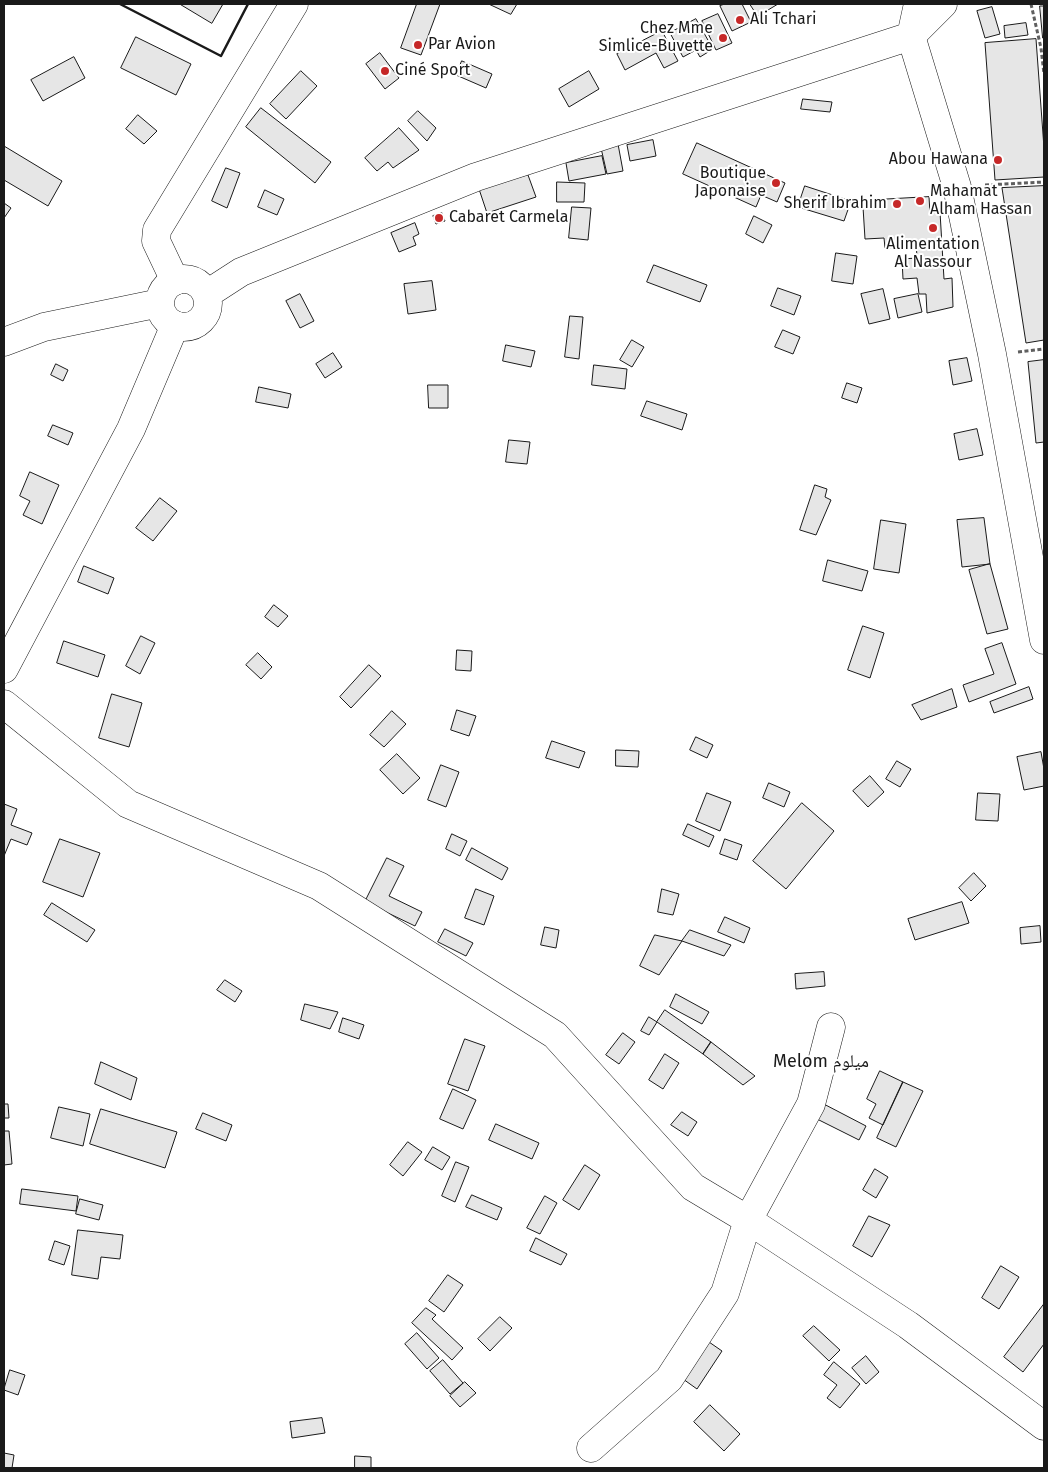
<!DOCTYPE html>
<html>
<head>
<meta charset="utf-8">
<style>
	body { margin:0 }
	#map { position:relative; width:1048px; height:1472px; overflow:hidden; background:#fff; font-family:"Fira Sans",sans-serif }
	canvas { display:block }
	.frame { position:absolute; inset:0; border:5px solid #1a1a1a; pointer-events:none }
</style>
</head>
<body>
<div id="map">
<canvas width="1048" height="1472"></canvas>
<div class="frame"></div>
</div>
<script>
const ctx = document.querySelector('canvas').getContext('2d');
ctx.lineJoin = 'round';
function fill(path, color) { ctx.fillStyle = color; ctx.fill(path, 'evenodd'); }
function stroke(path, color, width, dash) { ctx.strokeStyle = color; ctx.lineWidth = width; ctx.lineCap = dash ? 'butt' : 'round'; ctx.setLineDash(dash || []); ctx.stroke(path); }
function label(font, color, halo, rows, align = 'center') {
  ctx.font = font + ' "Fira Sans","Noto Naskh Arabic",sans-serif'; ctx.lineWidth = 4; ctx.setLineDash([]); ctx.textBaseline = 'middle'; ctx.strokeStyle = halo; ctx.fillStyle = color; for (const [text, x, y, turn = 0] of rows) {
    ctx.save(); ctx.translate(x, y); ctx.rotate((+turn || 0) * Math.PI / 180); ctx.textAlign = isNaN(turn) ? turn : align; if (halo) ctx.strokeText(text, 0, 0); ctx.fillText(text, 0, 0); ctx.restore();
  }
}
const building = new Path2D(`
	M 180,4 L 223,4 L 212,23 Z
	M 417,4 L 440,4 L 421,55 L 401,48 Z
	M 489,4 L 517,4 L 511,14 Z
	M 725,4 L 742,4 L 751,22 L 732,31 L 720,6 Z
	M 750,4 L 778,4 L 758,16 Z
	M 1040,6 L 1044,6 L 1044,38 L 1043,38 Z
	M 992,7 L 1000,34 L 985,38 L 977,11 Z
	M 718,14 L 732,43 L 716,50 L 702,21 Z
	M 696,19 L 713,49 L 700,57 L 696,50 L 683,57 L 670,33 Z
	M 1026,23 L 1028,35 L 1005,38 L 1004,26 Z
	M 662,31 L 678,61 L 664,68 L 656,53 L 625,70 L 617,54 Z
	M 136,37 L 191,64 L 176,95 L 121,68 Z
	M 1036,39 L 1044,148 L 1044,177 L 995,180 L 985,43 Z
	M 380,53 L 399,78 L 385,89 L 366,64 Z
	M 74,57 L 85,78 L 43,101 L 31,80 Z
	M 462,61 L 492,74 L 486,88 L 456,75 Z
	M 301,71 L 317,86 L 286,119 L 270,104 Z
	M 589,71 L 599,89 L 569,107 L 559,89 Z
	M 803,99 L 832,102 L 830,112 L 801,109 Z
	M 261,108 L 331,162 L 315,183 L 246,127 Z
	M 418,111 L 436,128 L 427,141 L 408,121 Z
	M 138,115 L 157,131 L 144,144 L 126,129 Z
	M 399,128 L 419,150 L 393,168 L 388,162 L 377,171 L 365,158 Z
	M 653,140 L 656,156 L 630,161 L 627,145 Z
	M 697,143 L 785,183 L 777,202 L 761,195 L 756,207 L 683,174 Z
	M 618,144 L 623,171 L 607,174 L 601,148 Z
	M 4,146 L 62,181 L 48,206 L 4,180 Z
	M 602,156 L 606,174 L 569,181 L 566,163 Z
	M 226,168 L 240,173 L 227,208 L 212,201 Z
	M 528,175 L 536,197 L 487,213 L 479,189 Z
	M 557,182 L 585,183 L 584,202 L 557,202 Z
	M 805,186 L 851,201 L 844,221 L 798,207 Z
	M 1044,186 L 1044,340 L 1026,343 L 1002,188 Z
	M 265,190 L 284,199 L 277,215 L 258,207 Z
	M 929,197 L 930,213 L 940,212 L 944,279 L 952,278 L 953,307 L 927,313 L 926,294 L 919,294 L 917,278 L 903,279 L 902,259 L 917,258 L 916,240 L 900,241 L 900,247 L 885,248 L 884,238 L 865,239 L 863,207 L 877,206 L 876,200 Z
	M 4,203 L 11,208 L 4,218 Z
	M 572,207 L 591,208 L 588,240 L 569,238 Z
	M 442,213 L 445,221 L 436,224 L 433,216 Z
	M 754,216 L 772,225 L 763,243 L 746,234 Z
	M 415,223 L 419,234 L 413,237 L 416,245 L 399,252 L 391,233 Z
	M 836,253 L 857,256 L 853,284 L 832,281 Z
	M 654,265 L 707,285 L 700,302 L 647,282 Z
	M 432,281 L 436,310 L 408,314 L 404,284 Z
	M 778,288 L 801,296 L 794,315 L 771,306 Z
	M 883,289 L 890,319 L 869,324 L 861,294 Z
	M 300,294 L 314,321 L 300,328 L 286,301 Z
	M 918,294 L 922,312 L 898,318 L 894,299 Z
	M 570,316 L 583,317 L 579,359 L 565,357 Z
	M 783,330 L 800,337 L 793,354 L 775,347 Z
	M 632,340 L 644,347 L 632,367 L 620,360 Z
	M 506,345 L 535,351 L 531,367 L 503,361 Z
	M 333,353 L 342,367 L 325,378 L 316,364 Z
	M 967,358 L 972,381 L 953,385 L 949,361 Z
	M 1044,360 L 1044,442 L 1036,443 L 1028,362 Z
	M 56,364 L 68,370 L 63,381 L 51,375 Z
	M 594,365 L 627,369 L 625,389 L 592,385 Z
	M 847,383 L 862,388 L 857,403 L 842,398 Z
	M 428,385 L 448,385 L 448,408 L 429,408 Z
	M 259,387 L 291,394 L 288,408 L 256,402 Z
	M 647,401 L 687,414 L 682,430 L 641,416 Z
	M 53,425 L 73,433 L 68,445 L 48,436 Z
	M 977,429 L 983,455 L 959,460 L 954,434 Z
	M 509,440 L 530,442 L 527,464 L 506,462 Z
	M 30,472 L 59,485 L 42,524 L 23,515 L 30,501 L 20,496 Z
	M 815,485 L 827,489 L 825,497 L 831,500 L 816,535 L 800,530 Z
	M 160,498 L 177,511 L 153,541 L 136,528 Z
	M 984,518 L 990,564 L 962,567 L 957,520 Z
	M 881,520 L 906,524 L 899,573 L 874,569 Z
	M 828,560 L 868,571 L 862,591 L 823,581 Z
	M 990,564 L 1008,629 L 987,634 L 969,570 Z
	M 84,566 L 114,578 L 108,594 L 78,582 Z
	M 274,605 L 288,616 L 278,627 L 265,617 Z
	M 863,626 L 884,633 L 870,678 L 848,670 Z
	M 141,636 L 155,643 L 140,674 L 126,666 Z
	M 64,641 L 105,655 L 98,677 L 57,663 Z
	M 1002,643 L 1016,684 L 969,702 L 963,685 L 994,674 L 985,649 Z
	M 457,650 L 472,651 L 471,671 L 456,670 Z
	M 258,653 L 272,667 L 261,679 L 246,665 Z
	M 369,665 L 381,676 L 351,708 L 340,697 Z
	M 1029,687 L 1033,699 L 994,713 L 990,702 Z
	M 952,689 L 957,707 L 921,720 L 912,705 Z
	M 112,694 L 142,703 L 129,747 L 99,738 Z
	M 457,710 L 476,716 L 469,736 L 451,730 Z
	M 392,711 L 406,724 L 384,747 L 370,735 Z
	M 696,737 L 713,745 L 707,758 L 690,750 Z
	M 552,741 L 585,752 L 579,768 L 546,758 Z
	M 616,750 L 639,751 L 638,767 L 616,766 Z
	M 1041,752 L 1044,769 L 1044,786 L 1024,790 L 1017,757 Z
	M 397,754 L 420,778 L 403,794 L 380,770 Z
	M 897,761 L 911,769 L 900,787 L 886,779 Z
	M 441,765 L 459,772 L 446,807 L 428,800 Z
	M 870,776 L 884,792 L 868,807 L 853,791 Z
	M 769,783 L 790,792 L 784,807 L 763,798 Z
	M 707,793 L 731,802 L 720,831 L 696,821 Z
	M 978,793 L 1000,794 L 998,821 L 976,820 Z
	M 802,803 L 834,831 L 786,889 L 753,861 Z
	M 4,804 L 17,809 L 11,825 L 32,833 L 27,845 L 11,839 L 4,856 Z
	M 688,824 L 714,836 L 709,847 L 683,835 Z
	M 452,834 L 467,841 L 460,856 L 446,849 Z
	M 60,839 L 100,853 L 83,897 L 43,882 Z
	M 725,839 L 742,845 L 737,860 L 720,854 Z
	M 472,848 L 508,868 L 502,880 L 466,860 Z
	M 387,858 L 404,866 L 389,896 L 422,912 L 415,926 L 365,902 Z
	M 974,873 L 986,886 L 971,901 L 959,888 Z
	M 476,889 L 494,896 L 484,925 L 465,918 Z
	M 662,889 L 679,894 L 673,915 L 658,912 Z
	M 962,902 L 969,923 L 915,940 L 908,919 Z
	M 52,903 L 95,930 L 87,942 L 44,915 Z
	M 725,917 L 750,928 L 744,943 L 718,932 Z
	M 1040,926 L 1041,942 L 1021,944 L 1020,928 Z
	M 545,927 L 559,930 L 556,948 L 541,945 Z
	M 445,929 L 473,943 L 466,956 L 438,942 Z
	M 690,930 L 731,945 L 724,956 L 682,941 Z
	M 655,935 L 682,941 L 659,975 L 640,966 Z
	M 824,972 L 825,986 L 796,989 L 795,974 Z
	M 225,980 L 242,991 L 235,1002 L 217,990 Z
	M 676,994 L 709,1012 L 702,1024 L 670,1007 Z
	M 305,1004 L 338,1012 L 330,1029 L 301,1020 Z
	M 665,1010 L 711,1042 L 703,1054 L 657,1022 Z
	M 649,1017 L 657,1022 L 649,1035 L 641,1031 Z
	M 343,1018 L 364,1025 L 359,1039 L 339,1032 Z
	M 623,1033 L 635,1042 L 619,1064 L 606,1055 Z
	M 465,1039 L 485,1046 L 468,1091 L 448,1084 Z
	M 711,1042 L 755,1076 L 743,1085 L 703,1054 Z
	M 665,1054 L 679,1063 L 663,1089 L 649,1080 Z
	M 101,1062 L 137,1078 L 131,1100 L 95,1084 Z
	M 880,1071 L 903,1082 L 883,1125 L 869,1118 L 876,1104 L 867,1099 Z
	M 903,1082 L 923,1091 L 896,1147 L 877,1138 Z
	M 453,1089 L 476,1100 L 463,1129 L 440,1119 Z
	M 818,1101 L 866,1126 L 859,1140 L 811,1116 Z
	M 4,1104 L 8,1104 L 9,1118 L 4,1118 Z
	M 59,1107 L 90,1114 L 83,1146 L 51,1138 Z
	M 101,1109 L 177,1132 L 165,1168 L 90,1144 Z
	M 682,1112 L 697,1122 L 688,1136 L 671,1125 Z
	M 203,1113 L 232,1125 L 226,1141 L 196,1129 Z
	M 496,1124 L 539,1143 L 532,1159 L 489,1140 Z
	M 4,1131 L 9,1131 L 12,1164 L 4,1165 Z
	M 408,1142 L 422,1152 L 403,1176 L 390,1165 Z
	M 433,1147 L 450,1157 L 442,1170 L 425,1160 Z
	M 456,1162 L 469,1167 L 455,1202 L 442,1196 Z
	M 585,1165 L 600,1175 L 579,1210 L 563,1200 Z
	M 875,1169 L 888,1177 L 876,1198 L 863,1190 Z
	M 22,1189 L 78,1196 L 76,1211 L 20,1204 Z
	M 472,1195 L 502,1208 L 497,1220 L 466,1207 Z
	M 545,1196 L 557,1203 L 540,1234 L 527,1228 Z
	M 80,1199 L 103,1205 L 99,1220 L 76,1214 Z
	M 869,1216 L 890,1225 L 872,1257 L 853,1246 Z
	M 78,1230 L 123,1235 L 120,1259 L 101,1257 L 98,1279 L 72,1275 Z
	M 536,1238 L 567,1254 L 561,1265 L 530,1251 Z
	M 55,1241 L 70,1246 L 64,1265 L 49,1260 Z
	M 1001,1266 L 1019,1277 L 999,1309 L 982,1298 Z
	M 448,1275 L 463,1285 L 444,1312 L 429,1301 Z
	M 1044,1304 L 1044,1344 L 1023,1372 L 1004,1357 Z
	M 426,1308 L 436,1315 L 432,1319 L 463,1348 L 452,1360 L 412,1323 Z
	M 500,1317 L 512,1328 L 490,1351 L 478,1339 Z
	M 814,1326 L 840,1350 L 829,1361 L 803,1336 Z
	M 417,1333 L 439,1358 L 427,1369 L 405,1344 Z
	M 709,1342 L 722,1351 L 697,1389 L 683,1379 Z
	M 866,1356 L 879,1372 L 866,1384 L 852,1368 Z
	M 443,1360 L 463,1383 L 450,1394 L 430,1371 Z
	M 834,1362 L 860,1384 L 840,1408 L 827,1398 L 837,1385 L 824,1375 Z
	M 10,1370 L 25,1375 L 18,1395 L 4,1390 Z
	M 465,1382 L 476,1393 L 460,1407 L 450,1396 Z
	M 710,1405 L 740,1434 L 724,1451 L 694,1422 Z
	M 322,1418 L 325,1433 L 292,1438 L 290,1422 Z
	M 4,1453 L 14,1455 L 12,1468 L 4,1468 Z
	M 355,1456 L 371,1457 L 371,1468 L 355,1468 Z`);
fill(building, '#e6e6e6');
stroke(building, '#1a1a1a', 1);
const minor = new Path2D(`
	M 911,36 L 943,4
	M 175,281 L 156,241 L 157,230 L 294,4
	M 4,669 L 131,429 L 175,325
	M 4,704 L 128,804 L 319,886 L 555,1035 L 693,1187 L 748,1220 L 908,1325 L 1044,1426
	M 591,1448 L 669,1379 L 725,1293 L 748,1220 L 811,1104 L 831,1027`);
const major = new Path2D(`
	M 911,36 L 957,187 L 992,354 L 1044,640
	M160 303a24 24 0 1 1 48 0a24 24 0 1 1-48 0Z
	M 207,294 L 241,272 L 476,177 L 911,36 L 918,4
	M 4,342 L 44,327 L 160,303`);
stroke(minor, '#1a1a1a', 29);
stroke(major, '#1a1a1a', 29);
stroke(new Path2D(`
	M 1031,4 L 1041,48 L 1044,74
	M 985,185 L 1044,182
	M 1018,352 L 1044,349`), '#5f5f5f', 3, [4, 2.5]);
stroke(minor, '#fff', 28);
stroke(major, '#fff', 28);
stroke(new Path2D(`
	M 120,4 L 221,56 L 248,4`), '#1a1a1a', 2.5);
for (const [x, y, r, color] of [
	[740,20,5,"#c62828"],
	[723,38,5,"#c62828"],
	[418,45,5,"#c62828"],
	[385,71,5,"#c62828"],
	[998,160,5,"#c62828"],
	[776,183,5,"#c62828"],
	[920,201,5,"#c62828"],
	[897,204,5,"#c62828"],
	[439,218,5,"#c62828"],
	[933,228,5,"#c62828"]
]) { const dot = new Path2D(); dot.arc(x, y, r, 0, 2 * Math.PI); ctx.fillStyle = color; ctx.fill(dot); stroke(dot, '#fff', 2); }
label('16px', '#1a1a1a', '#fff', [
	["Ali Tchari",750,20],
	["Chez Mme",713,29,"right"],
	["Simlice-Buvette",713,47,"right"],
	["Par Avion",428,45],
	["Ciné Sport",395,71],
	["Abou Hawana",988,160,"right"],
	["Boutique",766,174,"right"],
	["Japonaise",766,192,"right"],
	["Mahamat",930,192],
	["Alham Hassan",930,210],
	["Sherif Ibrahim",887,204,"right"],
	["Cabaret Carmela",449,218],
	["Alimentation",933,245,"center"],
	["Al Nassour",933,263,"center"]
], 'left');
label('18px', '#1a1a1a', '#fff', [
	["Melom ميلوم",821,1062]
]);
</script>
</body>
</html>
